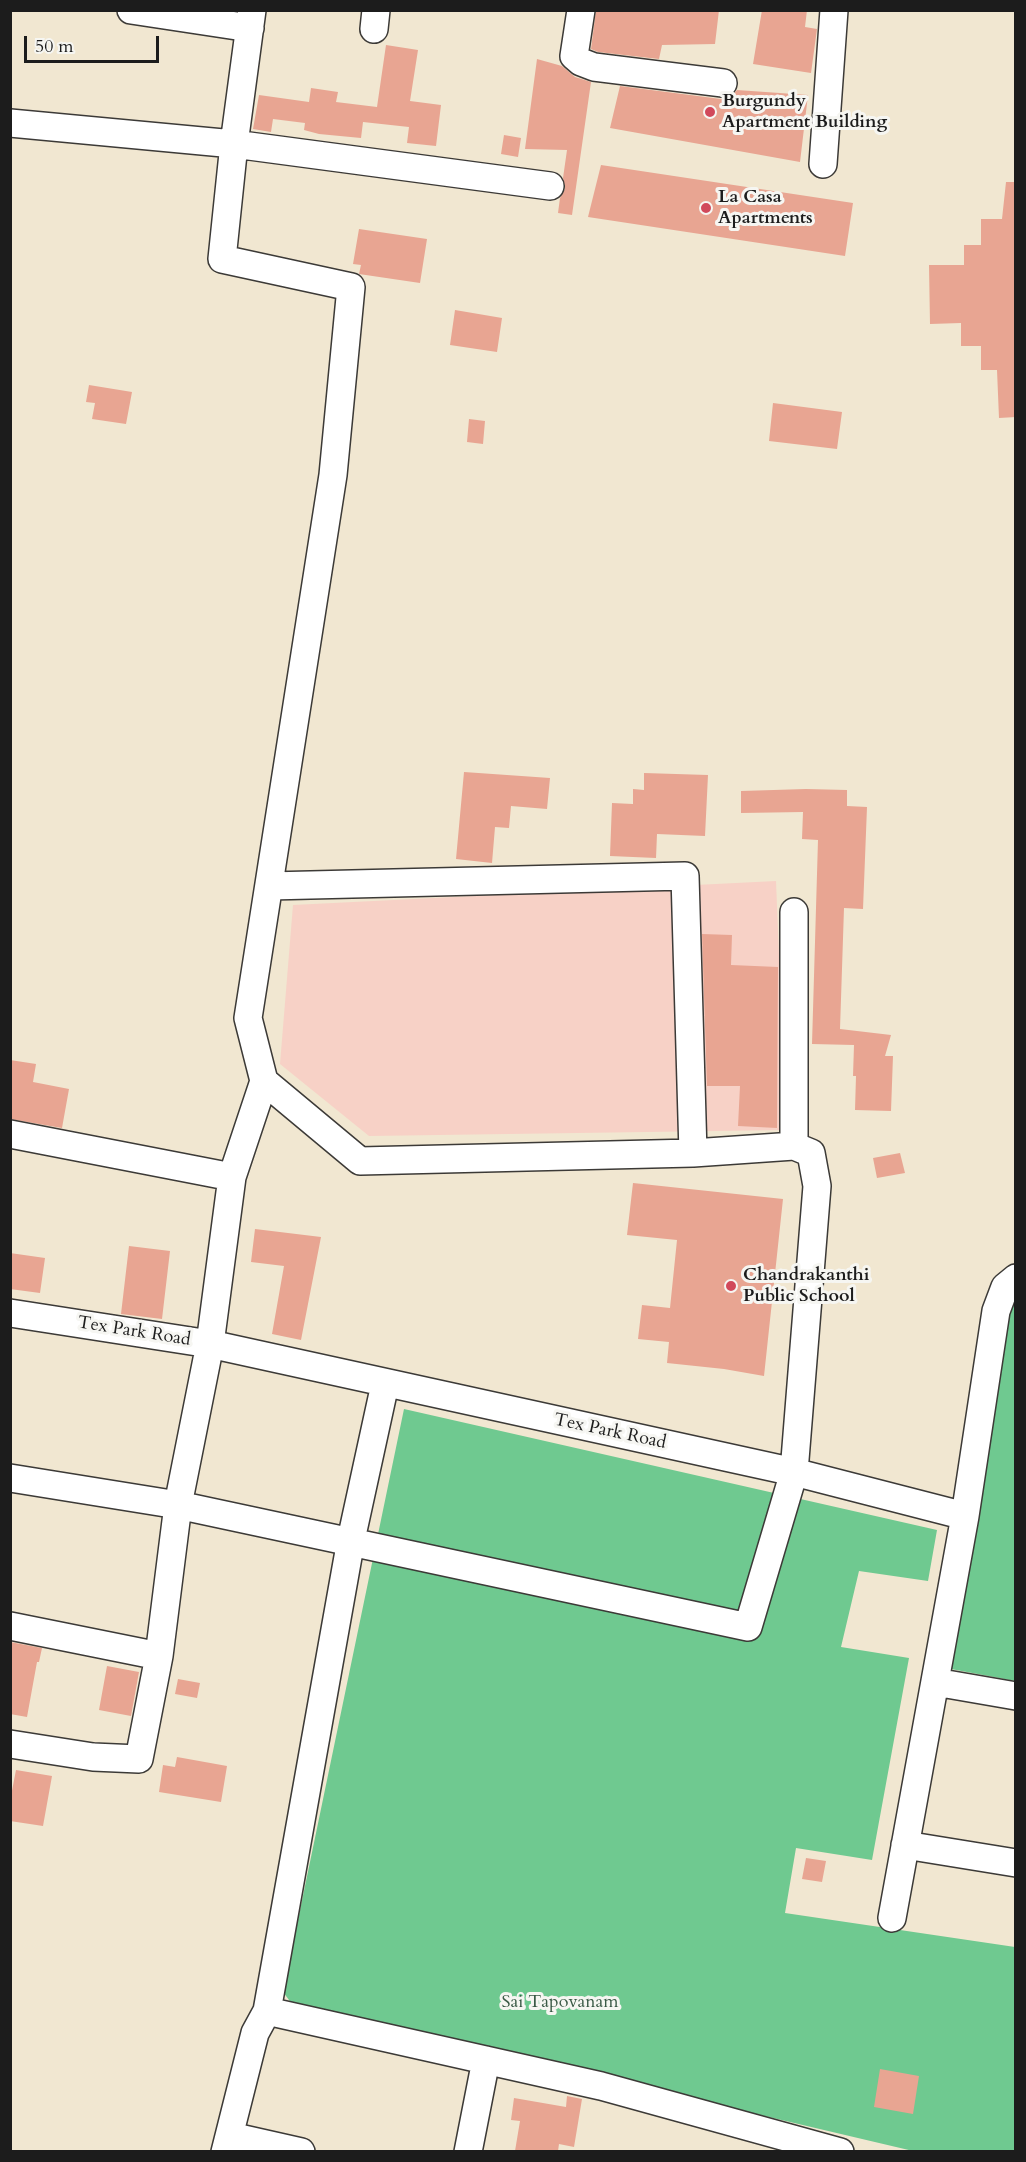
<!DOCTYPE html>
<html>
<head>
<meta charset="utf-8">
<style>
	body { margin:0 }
	#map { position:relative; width:1026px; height:2162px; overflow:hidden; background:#f1e7d1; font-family:Cardo,serif }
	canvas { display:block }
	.frame { position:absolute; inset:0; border:12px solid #1c1c1c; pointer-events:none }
	.scale { position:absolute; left:24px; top:36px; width:135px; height:27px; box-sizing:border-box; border:3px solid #1c1c1c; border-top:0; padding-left:8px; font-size:18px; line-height:21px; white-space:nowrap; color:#1c1c1c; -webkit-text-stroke:4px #f6f6f2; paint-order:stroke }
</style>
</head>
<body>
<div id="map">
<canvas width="1026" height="2162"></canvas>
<div class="frame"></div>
<div class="scale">50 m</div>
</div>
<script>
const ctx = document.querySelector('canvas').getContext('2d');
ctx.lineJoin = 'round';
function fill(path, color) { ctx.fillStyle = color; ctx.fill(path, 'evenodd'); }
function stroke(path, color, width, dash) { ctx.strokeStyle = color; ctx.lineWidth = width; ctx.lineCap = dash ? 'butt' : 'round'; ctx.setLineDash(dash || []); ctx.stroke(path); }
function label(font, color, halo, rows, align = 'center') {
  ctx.font = font + ' Cardo,serif'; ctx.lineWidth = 6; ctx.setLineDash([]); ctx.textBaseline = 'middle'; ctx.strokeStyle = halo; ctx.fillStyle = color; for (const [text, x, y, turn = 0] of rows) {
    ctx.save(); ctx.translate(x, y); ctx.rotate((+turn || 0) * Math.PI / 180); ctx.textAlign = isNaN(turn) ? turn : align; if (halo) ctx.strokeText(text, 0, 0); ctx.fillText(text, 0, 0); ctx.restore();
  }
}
fill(new Path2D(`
	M 776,881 L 786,1130 L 369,1136 L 280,1064 L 293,905 Z`), '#f7d1c6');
fill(new Path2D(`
	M 1015,1299 L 1015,1681 L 951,1669 L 1004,1322 Z
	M 404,1409 L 937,1530 L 928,1581 L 859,1571 L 841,1647 L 909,1658 L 872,1860 L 796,1848 L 785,1913 L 1015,1947 L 1015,2151 L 913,2151 L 612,2080 L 298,2012 L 283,1992 Z`), '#6fc990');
fill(new Path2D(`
	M 596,10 L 719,10 L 715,44 L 662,45 L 659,59 L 598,52 L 591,49 Z
	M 762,10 L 807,10 L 805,27 L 817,29 L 811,73 L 753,64 Z
	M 386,45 L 418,50 L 410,101 L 441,105 L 436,146 L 407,143 L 409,127 L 363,122 L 361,138 L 319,134 L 304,130 L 305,123 L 273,119 L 271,132 L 253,129 L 259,95 L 309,102 L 311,88 L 338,92 L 336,102 L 377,107 Z
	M 537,59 L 562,66 L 575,77 L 591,82 L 572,215 L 558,213 L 560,198 L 565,189 L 563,178 L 567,150 L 525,149 Z
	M 620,86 L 721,99 L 730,97 L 737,90 L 808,95 L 800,162 L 610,128 Z
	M 504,135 L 521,138 L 518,157 L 501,154 Z
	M 601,165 L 853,203 L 845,256 L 588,217 Z
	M 1006,182 L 1016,182 L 1016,417 L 999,418 L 997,370 L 981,370 L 981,346 L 961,346 L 961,323 L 930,324 L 929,265 L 964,265 L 964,245 L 981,245 L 981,219 L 1002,219 Z
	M 359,229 L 427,239 L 420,283 L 359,274 L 361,265 L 353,264 Z
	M 455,310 L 502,318 L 497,352 L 450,345 Z
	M 89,385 L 132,392 L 126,424 L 92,419 L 95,403 L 86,402 Z
	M 773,403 L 842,412 L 837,449 L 769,441 Z
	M 469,419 L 485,421 L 483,444 L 467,442 Z
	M 464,772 L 550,778 L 547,809 L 511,806 L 509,828 L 495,827 L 492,863 L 456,859 Z
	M 644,773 L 708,775 L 705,836 L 657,834 L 656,858 L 610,856 L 612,803 L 633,804 L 633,789 L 644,790 Z
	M 806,789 L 847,790 L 847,806 L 867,807 L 863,909 L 844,908 L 840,1029 L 891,1035 L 885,1056 L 893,1056 L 891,1111 L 855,1110 L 856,1076 L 853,1076 L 854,1045 L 812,1044 L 818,840 L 802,839 L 803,812 L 741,813 L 741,791 Z
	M 702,934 L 732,935 L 731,965 L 778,967 L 777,1128 L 738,1126 L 740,1086 L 707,1086 Z
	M 10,1060 L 36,1064 L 33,1082 L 69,1089 L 62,1128 L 10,1119 Z
	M 900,1153 L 905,1173 L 877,1178 L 873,1158 Z
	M 633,1183 L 783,1199 L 764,1376 L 724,1369 L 667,1363 L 669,1342 L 638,1339 L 642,1305 L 670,1308 L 677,1240 L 627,1235 Z
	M 255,1229 L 321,1237 L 301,1340 L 272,1334 L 284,1266 L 251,1262 Z
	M 129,1246 L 170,1251 L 162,1319 L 121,1314 Z
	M 10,1253 L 45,1258 L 40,1293 L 10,1289 Z
	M 10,1642 L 42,1648 L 39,1662 L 37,1662 L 27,1717 L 10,1714 Z
	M 107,1666 L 139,1672 L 131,1716 L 99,1710 Z
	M 178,1679 L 200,1683 L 197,1698 L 175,1694 Z
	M 177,1757 L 227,1766 L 221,1802 L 159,1792 L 163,1765 L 175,1767 Z
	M 16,1770 L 52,1776 L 43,1826 L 10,1821 L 10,1801 Z
	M 806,1858 L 826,1861 L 822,1882 L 802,1879 Z
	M 880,2069 L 919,2076 L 913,2114 L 874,2107 Z
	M 567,2096 L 582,2099 L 574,2147 L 559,2144 L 558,2151 L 515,2151 L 520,2121 L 511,2120 L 514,2098 L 566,2107 Z`), '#e8a592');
const minor = new Path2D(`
	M 131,10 L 250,28
	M 581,10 L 574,56 L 581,62 L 594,67 L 723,83
	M 374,29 L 376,10
	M 10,123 L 234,144 L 252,10
	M 823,164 L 834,10
	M 269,886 L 685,876 L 693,1153
	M 10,1134 L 232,1177
	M 794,1146 L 794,912
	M 10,1313 L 210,1344 L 794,1472 L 965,1516 L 996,1311 L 1005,1287 L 1016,1278
	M 385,1384 L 351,1540 L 267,2011 L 601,2086 L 840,2152
	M 10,1478 L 178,1505 L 748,1627 L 794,1472 L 817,1186 L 811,1153 L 794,1146 L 693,1153 L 360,1161 L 264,1081 L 248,1018 L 333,475 L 351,287 L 222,259 L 234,144 L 550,186
	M 10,1626 L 159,1656 L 139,1759 L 93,1757 L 10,1744
	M 159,1656 L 178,1505 L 210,1344 L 232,1177 L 264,1081
	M 935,1682 L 1016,1696
	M 905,1845 L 1016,1863
	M 892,1918 L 965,1516
	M 230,2136 L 301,2152
	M 225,2152 L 255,2033 L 267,2011
	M 468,2152 L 486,2060`);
stroke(minor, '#3c3a37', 30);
stroke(minor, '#fff', 27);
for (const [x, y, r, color] of [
	[710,112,6,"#d1495b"],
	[706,208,6,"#d1495b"],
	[731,1286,6,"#d1495b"]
]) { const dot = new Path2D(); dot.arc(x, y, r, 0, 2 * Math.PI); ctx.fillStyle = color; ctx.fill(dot); stroke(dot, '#f6f6f2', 2); }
label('bold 18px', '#1c1c1c', '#f6f6f2', [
	["Burgundy",722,102],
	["Apartment Building",722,123],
	["La Casa",718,198],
	["Apartments",718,219],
	["Chandrakanthi",743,1276],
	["Public School",743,1297]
], 'left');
label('18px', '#1c1c1c', '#f6f6f2', [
	["Tex Park Road",134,1332,9],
	["Tex Park Road",610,1432,12]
]);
label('18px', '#395945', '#f6f6f2', [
	["Sai Tapovanam",560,2003]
]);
</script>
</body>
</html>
